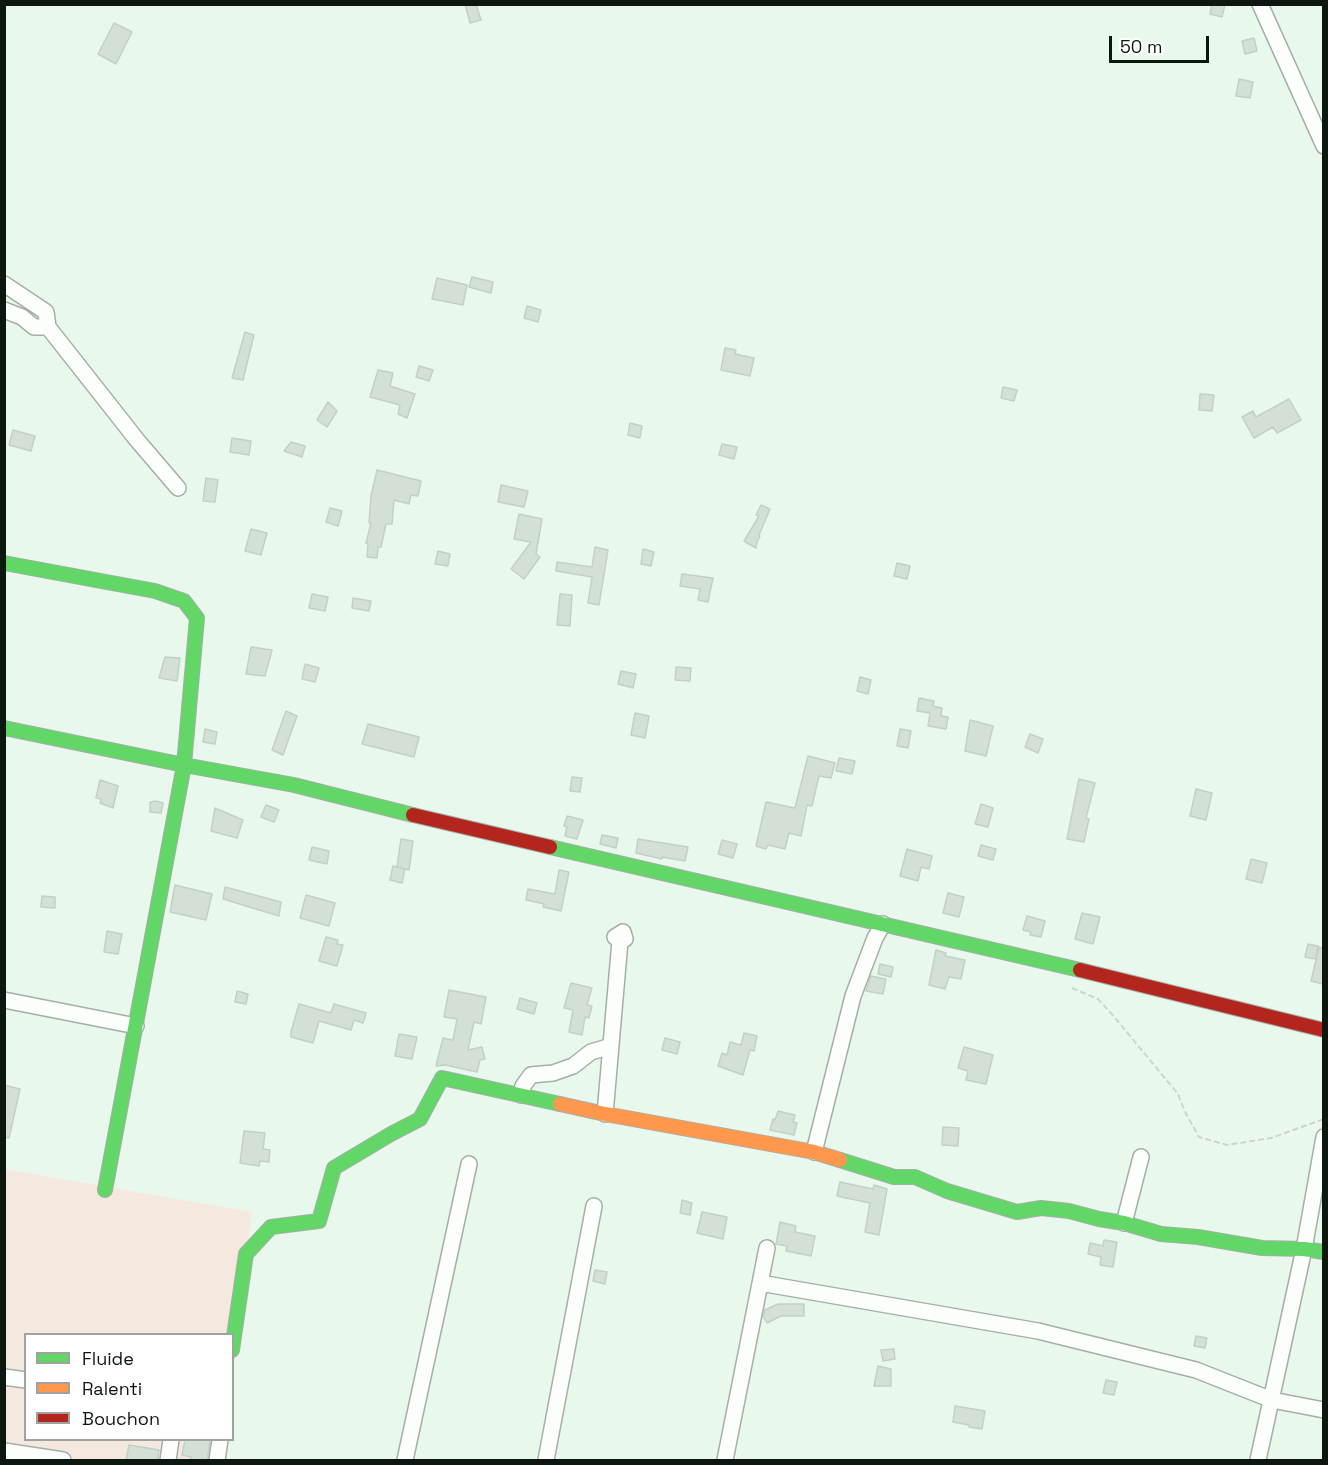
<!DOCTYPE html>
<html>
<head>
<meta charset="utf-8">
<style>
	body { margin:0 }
	#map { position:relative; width:1328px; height:1465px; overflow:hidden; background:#e9f8ed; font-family:"Space Grotesk",sans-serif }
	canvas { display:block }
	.frame { position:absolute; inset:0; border:6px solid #0c180f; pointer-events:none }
	.legend { position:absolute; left:24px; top:1333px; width:210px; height:108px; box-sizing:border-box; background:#fff; border:2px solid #9ea39f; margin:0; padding:8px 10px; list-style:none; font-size:18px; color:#0c180f }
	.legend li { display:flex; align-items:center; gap:12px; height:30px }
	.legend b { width:30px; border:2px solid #9ea39f }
	.scale { position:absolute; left:1109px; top:36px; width:100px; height:27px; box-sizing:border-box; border:3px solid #0c180f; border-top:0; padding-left:8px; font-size:18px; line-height:21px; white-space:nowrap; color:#0c180f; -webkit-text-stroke:4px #fff; paint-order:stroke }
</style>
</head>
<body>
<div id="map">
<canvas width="1328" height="1465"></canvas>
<div class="frame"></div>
<ul class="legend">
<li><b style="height:8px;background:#63d668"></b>Fluide</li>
<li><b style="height:8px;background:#ff974d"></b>Ralenti</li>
<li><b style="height:8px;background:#b3261e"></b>Bouchon</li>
</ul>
<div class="scale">50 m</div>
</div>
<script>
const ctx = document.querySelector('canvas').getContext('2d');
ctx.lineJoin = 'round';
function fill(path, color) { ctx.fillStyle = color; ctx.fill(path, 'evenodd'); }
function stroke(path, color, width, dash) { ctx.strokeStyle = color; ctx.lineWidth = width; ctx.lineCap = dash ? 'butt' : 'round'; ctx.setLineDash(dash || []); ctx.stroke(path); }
fill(new Path2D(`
	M 4,1169 L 252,1212 L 233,1345 L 232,1334 L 26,1334 L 26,1440 L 218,1440 L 215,1460 L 5,1460 Z`), '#f5e8df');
const building = new Path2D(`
	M 465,4 L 476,4 L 481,20 L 470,23 Z
	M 1212,4 L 1225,4 L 1222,17 L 1210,14 Z
	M 114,23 L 132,32 L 116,64 L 98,54 Z
	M 1254,38 L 1257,51 L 1245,54 L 1242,41 Z
	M 1239,79 L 1253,82 L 1250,98 L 1236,96 Z
	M 472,277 L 493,282 L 491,293 L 469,287 Z
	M 437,278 L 467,285 L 463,305 L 432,299 Z
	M 527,306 L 541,310 L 538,322 L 524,318 Z
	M 245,332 L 254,335 L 243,380 L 232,378 Z
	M 725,348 L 736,350 L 735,354 L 754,358 L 750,376 L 721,370 Z
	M 419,366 L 433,370 L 429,381 L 416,377 Z
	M 378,370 L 393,373 L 390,386 L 415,394 L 407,418 L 398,414 L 400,405 L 370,397 Z
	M 1003,387 L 1017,390 L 1014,401 L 1001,398 Z
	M 1200,394 L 1214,395 L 1212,411 L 1199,410 Z
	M 1289,399 L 1301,420 L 1277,433 L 1273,427 L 1254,438 L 1242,417 L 1253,411 L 1256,417 Z
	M 328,402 L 337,411 L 327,427 L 317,420 Z
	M 630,423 L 642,426 L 640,438 L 628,435 Z
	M 13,430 L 35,436 L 31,451 L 9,445 Z
	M 232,438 L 251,441 L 249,455 L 230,452 Z
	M 291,442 L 305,446 L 302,457 L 284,451 Z
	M 722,444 L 737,447 L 734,459 L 719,455 Z
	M 377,470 L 421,481 L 418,496 L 411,495 L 409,504 L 394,500 L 392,524 L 386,524 L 381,547 L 378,547 L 377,558 L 367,557 L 368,544 L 366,543 L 371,523 L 369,523 L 371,496 Z
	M 206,478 L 218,480 L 215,502 L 203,501 Z
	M 501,485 L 528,491 L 524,507 L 498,502 Z
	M 761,505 L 770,509 L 759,535 L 760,536 L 757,542 L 756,548 L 744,541 L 759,516 L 756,515 Z
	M 330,508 L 342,511 L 338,526 L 326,522 Z
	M 519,514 L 542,519 L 536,554 L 540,557 L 524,579 L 511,569 L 531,542 L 514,539 Z
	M 251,529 L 267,533 L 261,555 L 245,551 Z
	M 595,547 L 608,550 L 599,605 L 588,603 L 592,577 L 556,571 L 557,562 L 592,567 Z
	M 643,549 L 654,552 L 651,566 L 641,564 Z
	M 438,551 L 450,554 L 448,566 L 435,564 Z
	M 897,563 L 910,566 L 907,579 L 894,576 Z
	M 682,574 L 713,578 L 708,602 L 698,600 L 700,589 L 680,586 Z
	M 312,594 L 328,597 L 325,611 L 309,608 Z
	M 560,594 L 572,595 L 570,626 L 557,625 Z
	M 353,598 L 371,601 L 369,611 L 352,608 Z
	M 251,647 L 272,650 L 265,676 L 246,674 Z
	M 165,657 L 180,658 L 177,681 L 159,678 Z
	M 305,664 L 319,668 L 315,682 L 302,679 Z
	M 676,667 L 691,668 L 690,681 L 675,680 Z
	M 621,671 L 636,674 L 633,688 L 618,684 Z
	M 860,677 L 871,680 L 868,694 L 857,691 Z
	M 919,698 L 934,701 L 933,706 L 942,708 L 941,716 L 948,717 L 946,729 L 928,726 L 930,713 L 917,711 Z
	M 286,711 L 297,716 L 283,755 L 272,750 Z
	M 635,713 L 649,716 L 645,738 L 631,735 Z
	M 970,720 L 993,726 L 986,756 L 965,751 Z
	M 368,724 L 419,737 L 414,757 L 362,744 Z
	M 205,729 L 217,732 L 215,744 L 203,742 Z
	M 900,729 L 911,731 L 908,748 L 897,746 Z
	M 1030,734 L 1043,739 L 1038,753 L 1025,747 Z
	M 808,756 L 835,763 L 831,778 L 819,776 L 812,806 L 807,805 L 801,836 L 789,833 L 785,849 L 768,845 L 766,849 L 756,846 L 766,802 L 795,808 Z
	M 839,758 L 855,761 L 852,774 L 836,771 Z
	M 572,777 L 582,778 L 580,792 L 570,791 Z
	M 1079,779 L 1095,783 L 1086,818 L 1089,819 L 1084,842 L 1067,839 Z
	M 100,780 L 118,786 L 113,808 L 100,803 L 101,799 L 96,798 Z
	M 1196,789 L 1212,793 L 1206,820 L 1190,816 Z
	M 156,801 L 163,803 L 161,813 L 150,812 L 150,802 Z
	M 981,804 L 993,808 L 988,827 L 975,824 Z
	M 266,805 L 279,810 L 274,822 L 261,817 Z
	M 215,808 L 243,820 L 237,838 L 211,831 Z
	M 567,816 L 583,820 L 577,839 L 565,836 L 567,827 L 564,826 Z
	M 602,835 L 618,838 L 616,848 L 600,844 Z
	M 401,839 L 413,841 L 409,870 L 397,867 Z
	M 638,839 L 688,847 L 685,861 L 662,857 L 662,859 L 636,853 Z
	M 722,840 L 737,844 L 733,858 L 718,854 Z
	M 981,845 L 996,849 L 993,860 L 978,856 Z
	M 312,847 L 329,851 L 327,864 L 309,860 Z
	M 907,849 L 932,856 L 929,869 L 921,867 L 918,881 L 900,876 Z
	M 1251,859 L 1267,863 L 1262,883 L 1246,879 Z
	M 393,866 L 405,869 L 402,883 L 390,880 Z
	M 559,870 L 569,872 L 561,911 L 543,907 L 544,904 L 526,900 L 528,889 L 555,894 Z
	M 175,885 L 212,894 L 206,920 L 170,912 Z
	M 225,887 L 281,902 L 279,916 L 223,899 Z
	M 948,893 L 964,897 L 959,917 L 943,913 Z
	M 306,895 L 335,903 L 329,926 L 300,918 Z
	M 42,896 L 55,897 L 55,908 L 41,907 Z
	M 1082,913 L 1100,917 L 1093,944 L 1075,939 Z
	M 1027,916 L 1045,921 L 1041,937 L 1030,935 L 1031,932 L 1023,930 Z
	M 107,931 L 122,934 L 118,954 L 104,952 Z
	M 326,937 L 338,940 L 337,944 L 343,945 L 337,966 L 319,961 Z
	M 1308,944 L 1318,946 L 1316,959 L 1305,957 Z
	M 1319,947 L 1323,948 L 1323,984 L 1311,981 Z
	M 936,950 L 946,953 L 945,956 L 965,960 L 961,979 L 949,977 L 945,989 L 929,985 Z
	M 880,964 L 893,967 L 891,977 L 878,974 Z
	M 871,976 L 886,979 L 883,994 L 866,991 Z
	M 571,983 L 592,988 L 587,1005 L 592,1006 L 589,1018 L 585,1017 L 582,1035 L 569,1032 L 573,1010 L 564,1008 Z
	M 449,990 L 486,997 L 481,1024 L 474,1022 L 468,1050 L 482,1047 L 485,1059 L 480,1060 L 477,1072 L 445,1065 L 436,1066 L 443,1038 L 453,1040 L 457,1019 L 444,1017 Z
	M 237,991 L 248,994 L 246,1004 L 235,1002 Z
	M 520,998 L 537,1003 L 534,1014 L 517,1009 Z
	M 299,1004 L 331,1013 L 334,1004 L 366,1013 L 363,1023 L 354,1020 L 351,1030 L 319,1021 L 313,1043 L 291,1037 L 291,1032 Z
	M 744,1033 L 757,1036 L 754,1051 L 750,1050 L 743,1075 L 718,1066 L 722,1053 L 727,1055 L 730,1042 L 741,1045 Z
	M 399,1034 L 417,1037 L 412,1059 L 395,1056 Z
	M 665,1038 L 680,1042 L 677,1054 L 662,1050 Z
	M 964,1047 L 993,1055 L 986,1084 L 966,1080 L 968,1071 L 958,1068 Z
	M 4,1085 L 20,1089 L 9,1138 L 4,1137 Z
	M 778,1111 L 795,1115 L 793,1122 L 797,1123 L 794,1135 L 770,1130 L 773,1119 L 775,1120 Z
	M 943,1127 L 959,1128 L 958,1146 L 942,1145 Z
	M 244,1131 L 265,1133 L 263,1149 L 270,1150 L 269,1162 L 260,1161 L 259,1166 L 240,1163 Z
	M 840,1182 L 873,1189 L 874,1185 L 887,1189 L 879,1235 L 865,1232 L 870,1203 L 837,1196 Z
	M 682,1200 L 692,1203 L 690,1215 L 680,1213 Z
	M 702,1212 L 727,1217 L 723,1239 L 697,1233 Z
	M 780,1222 L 796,1226 L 795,1232 L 815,1236 L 811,1256 L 786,1251 L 787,1246 L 776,1244 Z
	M 1104,1240 L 1117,1242 L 1113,1267 L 1100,1265 L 1101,1257 L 1088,1254 L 1090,1243 L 1103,1246 Z
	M 595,1270 L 607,1272 L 605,1284 L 593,1281 Z
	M 778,1304 L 804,1304 L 804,1316 L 781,1316 L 767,1323 L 763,1316 L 765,1310 Z
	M 1196,1336 L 1207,1338 L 1205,1348 L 1194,1346 Z
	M 894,1349 L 895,1359 L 883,1361 L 881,1350 Z
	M 878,1366 L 891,1369 L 891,1386 L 874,1386 Z
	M 1106,1380 L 1117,1382 L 1114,1395 L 1103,1393 Z
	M 955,1406 L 985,1411 L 982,1429 L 969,1427 L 969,1425 L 953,1422 Z
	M 185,1440 L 210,1440 L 207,1461 L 190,1461 L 191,1457 L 182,1455 Z
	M 129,1445 L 159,1450 L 157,1461 L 126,1461 Z`);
fill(building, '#d3e0d6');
stroke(building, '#c3d0c6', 1.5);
const street = new Path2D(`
	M 1260,4 L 1324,146
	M 4,284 L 46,312 L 48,327 L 137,440 L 178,488
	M 4,310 L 22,317 L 34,327 L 48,327
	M 4,1000 L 136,1026
	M 521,1095 L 523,1086 L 531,1075 L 553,1073 L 573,1066 L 591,1052 L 611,1046
	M 605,1114 L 620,941 L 625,939 L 623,932 L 615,937 L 620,941
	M 814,1152 L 853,996 L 875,938 L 883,924
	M 1124,1223 L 1141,1157
	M 760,1283 L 1038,1331 L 1196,1370 L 1272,1400 L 1324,1410
	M 4,1377 L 26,1380
	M 4,1451 L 63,1460
	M 168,1460 L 171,1440
	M 217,1460 L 220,1440
	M 405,1460 L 469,1164
	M 546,1460 L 594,1206
	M 725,1460 L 767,1248
	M 1258,1460 L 1304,1249 L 1324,1137`);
const fast = new Path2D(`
	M 4,563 L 155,591 L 184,601 L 197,618 L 184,765 L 105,1190
	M 4,728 L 184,765 L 294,785 L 413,815
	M 550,847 L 1080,970
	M 840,1160 L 894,1177 L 915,1177 L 947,1191 L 1017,1212 L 1041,1208 L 1069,1211 L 1099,1219 L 1124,1223 L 1161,1234 L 1198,1237 L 1262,1248 L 1304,1249 L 1324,1252
	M 232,1350 L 246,1254 L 271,1227 L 319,1221 L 334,1168 L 391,1134 L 420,1119 L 442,1078 L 560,1104`);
const slow = new Path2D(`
	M 560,1104 L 605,1114 L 814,1152 L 840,1160`);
const jam = new Path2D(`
	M 413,815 L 550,847
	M 1080,970 L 1324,1030`);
stroke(street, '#a3afa7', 18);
stroke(fast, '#a3afa7', 16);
stroke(slow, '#a3afa7', 16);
stroke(jam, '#a3afa7', 16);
stroke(new Path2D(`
	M 1072,988 L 1098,999 L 1111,1013 L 1178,1094 L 1185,1112 L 1199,1137 L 1227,1145 L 1271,1138 L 1324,1119`), '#ced3cf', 2, [6, 3]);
stroke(street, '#fcfefc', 15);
stroke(fast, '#63d668', 14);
stroke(slow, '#ff974d', 14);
stroke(jam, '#b3261e', 14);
</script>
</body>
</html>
